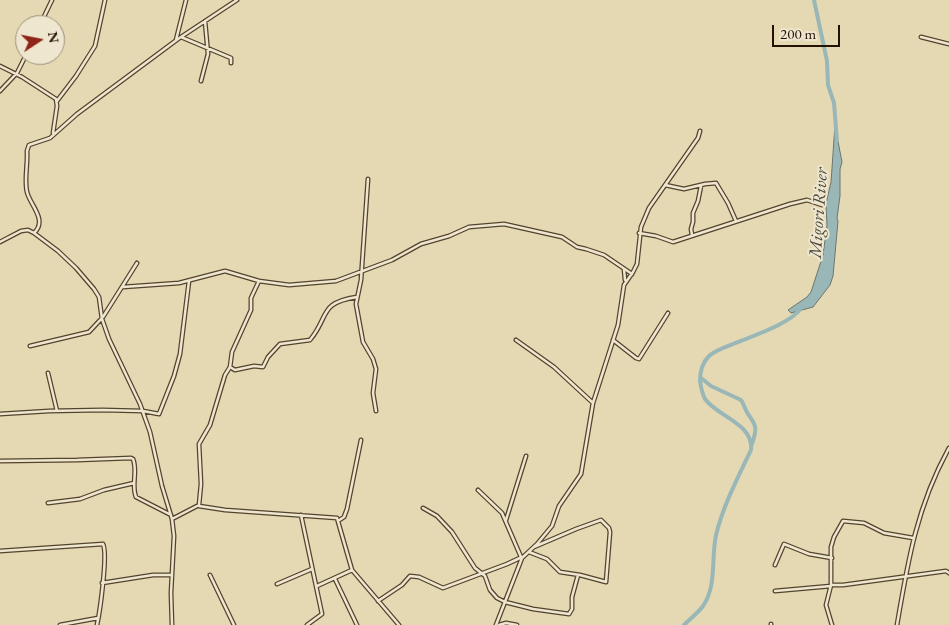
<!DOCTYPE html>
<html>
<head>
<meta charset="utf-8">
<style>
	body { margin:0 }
	#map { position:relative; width:949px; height:625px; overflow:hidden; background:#e5d9b4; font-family:"EB Garamond",serif }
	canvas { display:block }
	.north { position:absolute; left:15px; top:15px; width:50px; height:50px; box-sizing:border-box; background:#eee6ce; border:1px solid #9d917c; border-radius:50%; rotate:79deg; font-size:14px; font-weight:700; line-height:20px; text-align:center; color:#241100 }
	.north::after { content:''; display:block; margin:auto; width:18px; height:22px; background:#8f2418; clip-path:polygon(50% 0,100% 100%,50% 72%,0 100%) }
	.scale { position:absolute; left:772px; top:25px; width:68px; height:22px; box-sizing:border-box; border:2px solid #241100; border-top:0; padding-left:6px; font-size:15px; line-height:18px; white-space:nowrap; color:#241100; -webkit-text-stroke:4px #eee6ce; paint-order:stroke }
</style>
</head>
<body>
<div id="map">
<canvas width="949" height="625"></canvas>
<div class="north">N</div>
<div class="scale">200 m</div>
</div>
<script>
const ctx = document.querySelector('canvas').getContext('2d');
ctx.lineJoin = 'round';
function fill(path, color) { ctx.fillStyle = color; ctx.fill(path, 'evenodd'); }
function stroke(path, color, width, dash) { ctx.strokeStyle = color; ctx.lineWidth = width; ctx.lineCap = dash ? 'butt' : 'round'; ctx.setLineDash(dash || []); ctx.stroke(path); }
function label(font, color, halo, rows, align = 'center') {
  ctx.font = font + ' "EB Garamond",serif'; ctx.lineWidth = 4; ctx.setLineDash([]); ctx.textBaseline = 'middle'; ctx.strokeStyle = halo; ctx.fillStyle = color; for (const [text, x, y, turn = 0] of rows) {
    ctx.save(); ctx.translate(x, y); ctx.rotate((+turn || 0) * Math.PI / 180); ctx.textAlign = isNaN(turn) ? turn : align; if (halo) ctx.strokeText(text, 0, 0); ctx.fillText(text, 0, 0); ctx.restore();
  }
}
const water = new Path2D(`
	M 835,126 L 842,162 L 840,169 L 840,196 L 837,218 L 838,221 L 833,276 L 830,285 L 813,307 L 791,313 L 788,310 L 807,297 L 811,292 L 823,255 L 827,225 L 826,204 L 831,182 Z`);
fill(water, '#9ab7b8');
stroke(water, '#6b756e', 1);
stroke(new Path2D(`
	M 814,0 L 827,61 L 828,85 L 834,103 L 837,141
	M 701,378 L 711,386 L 741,400 C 744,404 745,410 748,414 C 757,426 757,429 752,444
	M 684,625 C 690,619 698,613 703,606 C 717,586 711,558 716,535 C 723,506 738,477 751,450 C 754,424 718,417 705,399 C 702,393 701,388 700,381 C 700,371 702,363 709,356 C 714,351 725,347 733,344 C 752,336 791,324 802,307`), '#9ab7b8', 4);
const minor = new Path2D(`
	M 40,25 L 52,0
	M 181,37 L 231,58 L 231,63
	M 921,37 L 949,44
	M 176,40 L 186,0
	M 0,66 L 22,77 L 56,99 L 57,106 L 53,133
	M 201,81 L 208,54 L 205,21
	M 0,91 L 17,73 L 26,55
	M 57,101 L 76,76 L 95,46 L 105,0
	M 368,179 L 361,280 L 356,304 L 363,342 L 373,359 L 376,369 L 373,393 L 376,411
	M 665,185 L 684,189 L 705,184 L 716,183 L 728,203 L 736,221
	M 34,233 C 48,220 30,205 27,192 C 24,180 28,164 27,151 L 29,145 L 50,138 L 77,114 L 178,39 L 237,0
	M 639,233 L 656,236 L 673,242 L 790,204 L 807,200 L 822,205
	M 692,235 L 691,229 L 693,222 L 693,213 L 698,201 L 701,186
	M 0,242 L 21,231 L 28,230 L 34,233 L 58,251 L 76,268 L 94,289 L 99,297 L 102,319 L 109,339 L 140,404 L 150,432 L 162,486 L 172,519 L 174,536 L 171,593 L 172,625
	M 624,269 L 625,280
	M 123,287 L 179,283 L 225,271 L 259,281 L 289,285 L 336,281 L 392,260 L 421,244 L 449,236 L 469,227 L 504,224 L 562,237 L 577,247 L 586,249 L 604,255 L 632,274
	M 516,340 L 554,367 L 593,403
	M 613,340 L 636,358 L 639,359 L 668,313
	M 30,346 L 89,332 L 103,317 L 137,263
	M 230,367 L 235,370 L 254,366 L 263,367 L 268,357 L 280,344 L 310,340 C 330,316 318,303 357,297
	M 48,373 L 57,411
	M 0,414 L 49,411 L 102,410 L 143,411 L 159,414 L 174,376 L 180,354 L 189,281
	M 0,461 L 77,460 L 131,458 L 133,459 C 138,471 131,485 136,497 L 171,515
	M 478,490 L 502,513 L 521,557
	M 48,503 L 80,499 L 104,490 L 134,483
	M 199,506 L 225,510 L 337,518 L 352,570 L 399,625
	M 423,508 L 437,516 L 452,532 L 475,568 L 485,576 L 490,590 L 497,598 L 505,602 L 533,609 L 569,614 L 572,609 L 572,597 L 578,575
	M 301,515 L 322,614 L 307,625
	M 172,519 L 199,505 L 201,484 L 199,444 L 210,425 L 225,375 L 230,367 L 232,352 L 251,310 L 251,298 L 259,281
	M 506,520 L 526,456
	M 338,521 L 344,517 L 347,509 L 361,440
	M 0,551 L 103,544 C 108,554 100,611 97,625
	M 529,552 L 547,559 L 560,572 L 580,575 L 606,582 L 610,532 L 609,528 L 601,520 L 576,529 L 534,547
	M 775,565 L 784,544 L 809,554 L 832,558
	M 210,575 L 234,625
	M 335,579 L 357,625
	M 102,583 L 153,575 L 172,575
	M 277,584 L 312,569
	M 831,585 L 843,585 L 946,571 L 949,573
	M 317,586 L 352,570
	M 775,591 L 831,586
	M 378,601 L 402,585 L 410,576 L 419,577 L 443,588 L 507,564 L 522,557
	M 60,625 L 98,618
	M 496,625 L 522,558 L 537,544 L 552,526 L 559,506 L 581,474 L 593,403 L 618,325 L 624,285 L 633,272 L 637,264 L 641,227 L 649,208 L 698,138 L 700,131
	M 499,625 L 506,623 L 517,625
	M 771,625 L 771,624
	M 832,625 L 826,605 L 831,585 L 831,547 L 834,537 L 843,521 L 864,523 L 884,533 L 913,538
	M 897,625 C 908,560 917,506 949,448`);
stroke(minor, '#54432d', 5);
stroke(minor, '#eee6ce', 2.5);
label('italic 18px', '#4d4b40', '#eee6ce', [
	["Migori River",819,213,-86]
]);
</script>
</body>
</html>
